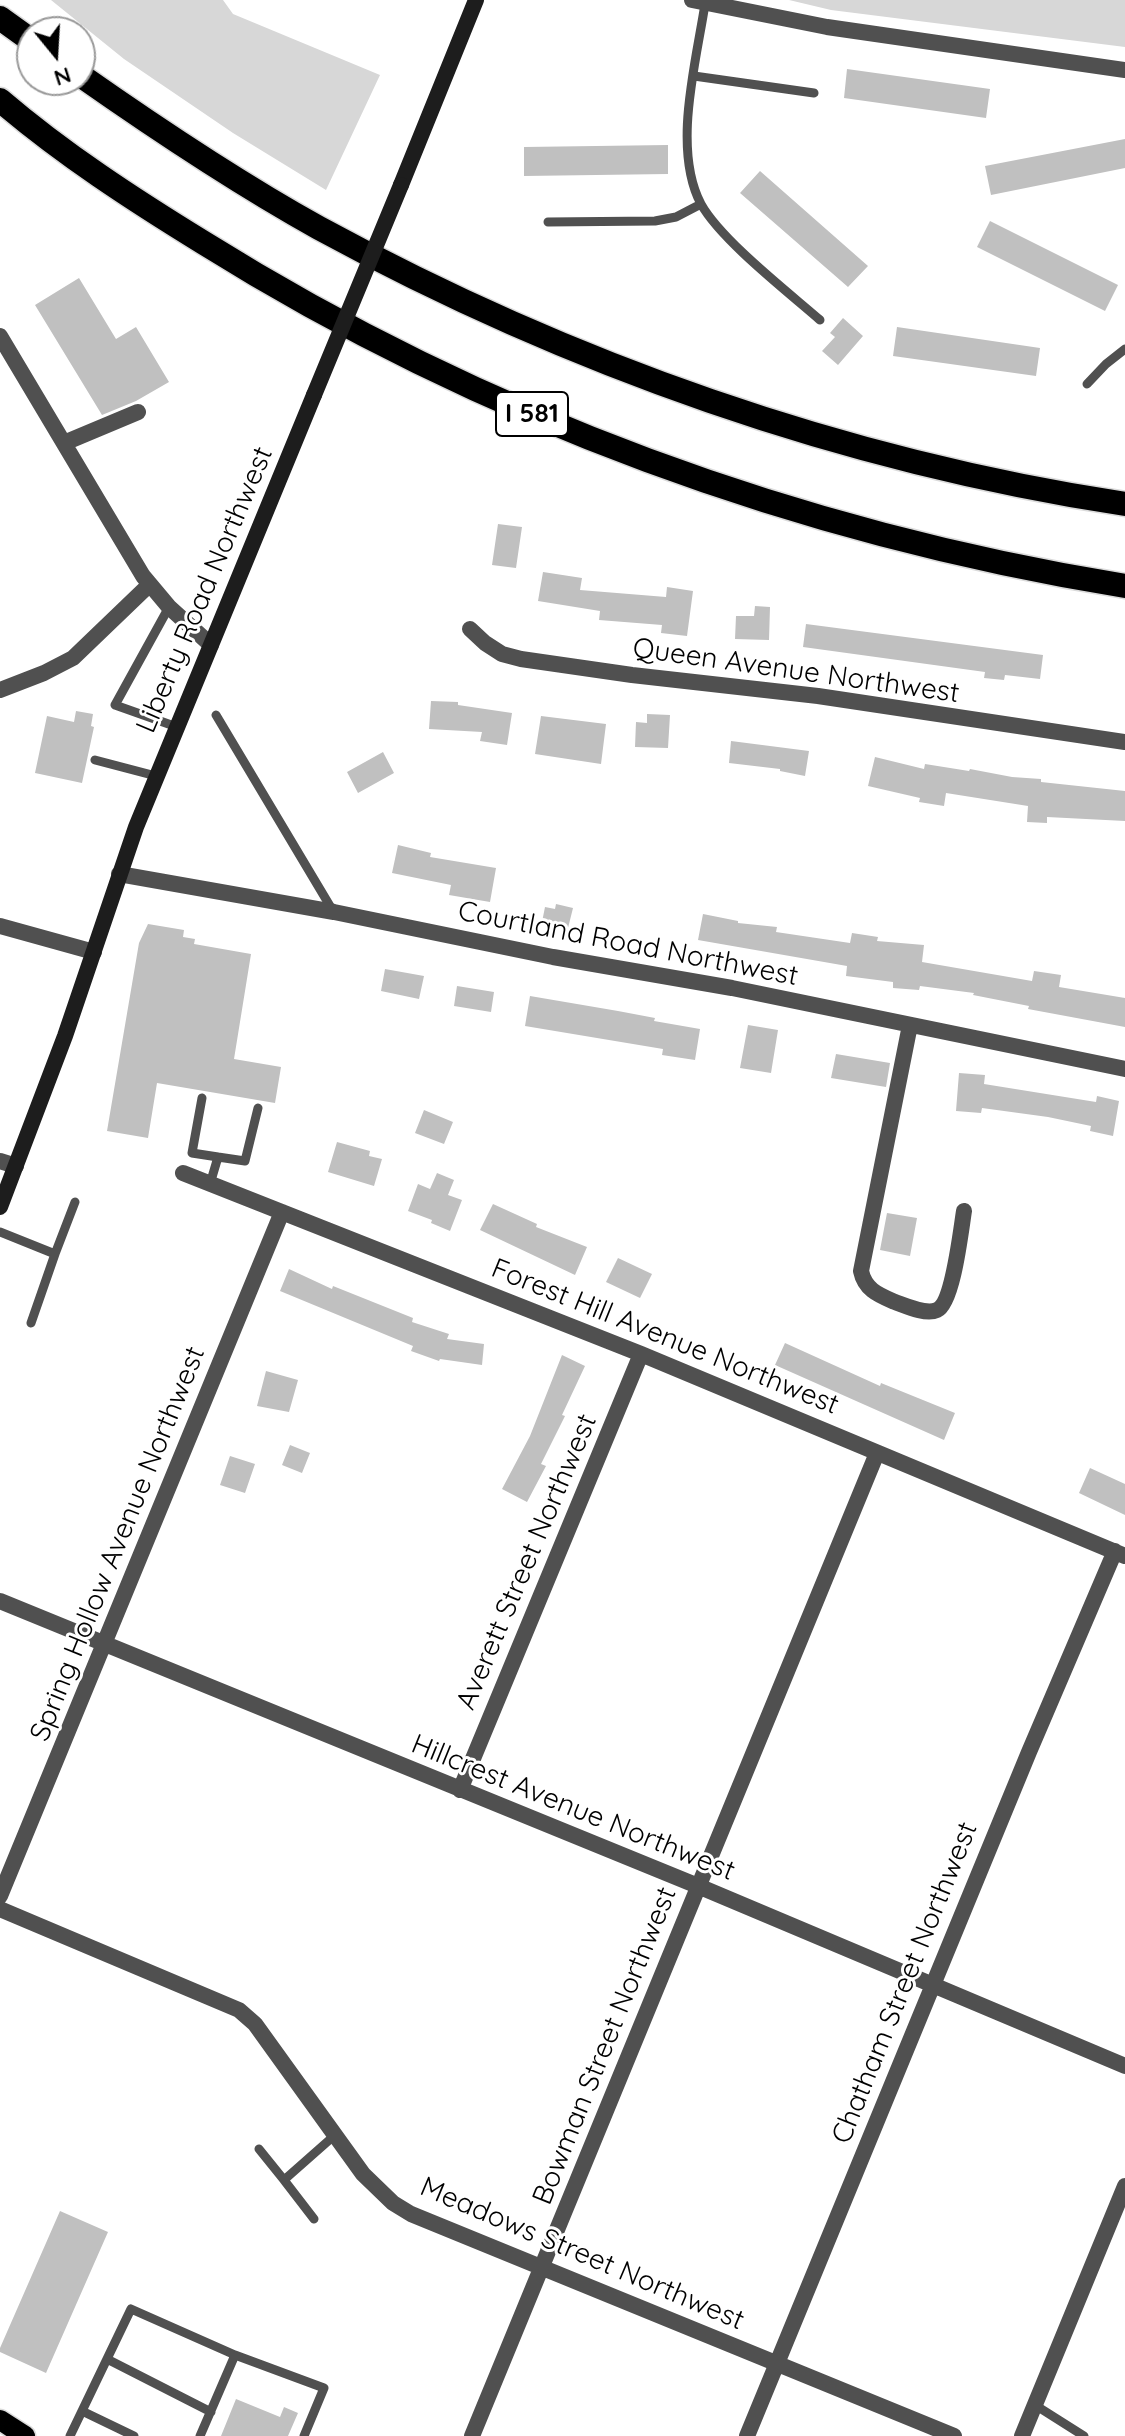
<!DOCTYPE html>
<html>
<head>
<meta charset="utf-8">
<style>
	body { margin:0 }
	#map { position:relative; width:1125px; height:2436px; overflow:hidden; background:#fff; font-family:Quicksand,sans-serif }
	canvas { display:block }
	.north { position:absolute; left:16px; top:16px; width:80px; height:80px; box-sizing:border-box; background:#fff; border:2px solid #999; border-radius:50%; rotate:162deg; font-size:22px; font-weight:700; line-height:32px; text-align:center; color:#000 }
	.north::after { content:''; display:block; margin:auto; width:28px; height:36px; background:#000; clip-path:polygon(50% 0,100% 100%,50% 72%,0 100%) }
</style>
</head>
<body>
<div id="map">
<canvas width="1125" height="2436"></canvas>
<div class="north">N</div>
</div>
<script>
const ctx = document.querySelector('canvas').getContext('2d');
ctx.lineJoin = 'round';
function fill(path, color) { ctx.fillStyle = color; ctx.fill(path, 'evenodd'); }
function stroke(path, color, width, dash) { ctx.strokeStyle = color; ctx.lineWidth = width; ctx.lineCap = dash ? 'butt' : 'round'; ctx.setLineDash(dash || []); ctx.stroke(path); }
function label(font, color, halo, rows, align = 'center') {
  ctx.font = font + ' Quicksand,sans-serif'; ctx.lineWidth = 6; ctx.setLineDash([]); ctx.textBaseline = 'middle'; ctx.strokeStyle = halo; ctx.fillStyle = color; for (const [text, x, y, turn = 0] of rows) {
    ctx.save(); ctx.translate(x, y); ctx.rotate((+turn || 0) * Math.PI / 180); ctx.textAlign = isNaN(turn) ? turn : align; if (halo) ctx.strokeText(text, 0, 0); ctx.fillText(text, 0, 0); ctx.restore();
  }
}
fill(new Path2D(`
	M 51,0 L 223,0 L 233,14 L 380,75 L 326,190 L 233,133 L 124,59 Z
	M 789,0 L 1125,0 L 1125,47 L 831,10 Z`), '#d7d7d7');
fill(new Path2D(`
	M 847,69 L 990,89 L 986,118 L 844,98 Z
	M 1125,139 L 1125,168 L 991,195 L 985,166 Z
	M 668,145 L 668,174 L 524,176 L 524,147 Z
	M 760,171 L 868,266 L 848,287 L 740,193 Z
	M 990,221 L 1118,285 L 1105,311 L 977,247 Z
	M 79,278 L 116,339 L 136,327 L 169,382 L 136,401 L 102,415 L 35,305 Z
	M 843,318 L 863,336 L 838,365 L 822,351 L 835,337 L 830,333 Z
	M 897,327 L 1040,348 L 1036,376 L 893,356 Z
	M 498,524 L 522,527 L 516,568 L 492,565 Z
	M 543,572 L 582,578 L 580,590 L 666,597 L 667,587 L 693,591 L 687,636 L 661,633 L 662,625 L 599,620 L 600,611 L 538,601 Z
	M 755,606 L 770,607 L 769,640 L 735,639 L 736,616 L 754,616 Z
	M 806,624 L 1043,655 L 1040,679 L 1005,675 L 1004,680 L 984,678 L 985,672 L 803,647 Z
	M 431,701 L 458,702 L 458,705 L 512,713 L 507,745 L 480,741 L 482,732 L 429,729 Z
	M 76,711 L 93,714 L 91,726 L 94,727 L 82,783 L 35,773 L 47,716 L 74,722 Z
	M 647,714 L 670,715 L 668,748 L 635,747 L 636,722 L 647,723 Z
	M 541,716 L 606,724 L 601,764 L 535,754 Z
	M 731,741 L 809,751 L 805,776 L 780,771 L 780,769 L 729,763 Z
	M 383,752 L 394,773 L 358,793 L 347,772 Z
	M 875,757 L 924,769 L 925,764 L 969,771 L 970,769 L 1012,777 L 1041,779 L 1041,782 L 1125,791 L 1125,821 L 1047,817 L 1047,823 L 1027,822 L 1028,806 L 946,793 L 944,806 L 919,802 L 920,798 L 868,786 Z
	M 398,845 L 431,853 L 430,857 L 496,868 L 490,902 L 449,895 L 451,885 L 392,873 Z
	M 556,904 L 573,908 L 568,928 L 542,922 L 545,907 L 555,909 Z
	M 703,914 L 738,921 L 738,923 L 777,927 L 776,932 L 850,943 L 852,933 L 878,937 L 877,941 L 924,945 L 922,962 L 1032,981 L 1034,971 L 1061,975 L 1059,987 L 1125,998 L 1125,1027 L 1028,1009 L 1029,1006 L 973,995 L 974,993 L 920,986 L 919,990 L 893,988 L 893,982 L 846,976 L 847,966 L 698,940 Z
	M 148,924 L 184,930 L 183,937 L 195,939 L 194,944 L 251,954 L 234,1059 L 281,1067 L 275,1103 L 157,1083 L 148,1138 L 107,1131 L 139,943 Z
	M 385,969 L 424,976 L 419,999 L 381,991 Z
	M 457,986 L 494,992 L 491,1012 L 454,1006 Z
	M 530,996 L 618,1011 L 655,1018 L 654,1021 L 700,1029 L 695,1060 L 662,1055 L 663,1049 L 525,1026 Z
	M 748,1025 L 778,1030 L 771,1073 L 740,1068 Z
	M 836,1054 L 890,1063 L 886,1087 L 831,1078 Z
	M 959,1073 L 985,1075 L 984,1084 L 1096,1102 L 1097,1096 L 1119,1101 L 1113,1136 L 1090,1131 L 1091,1126 L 1048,1117 L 982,1108 L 981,1113 L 956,1111 Z
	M 424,1110 L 453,1122 L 444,1144 L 415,1133 Z
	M 337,1142 L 370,1151 L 369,1156 L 382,1159 L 374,1186 L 328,1172 Z
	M 437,1173 L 454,1180 L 448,1195 L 462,1200 L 450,1231 L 431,1223 L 432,1220 L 408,1211 L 418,1184 L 430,1189 Z
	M 493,1204 L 537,1224 L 536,1227 L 587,1247 L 575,1275 L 480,1230 Z
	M 887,1213 L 917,1218 L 910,1256 L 880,1250 Z
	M 618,1258 L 652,1274 L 640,1298 L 606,1282 Z
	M 289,1269 L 332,1289 L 333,1286 L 413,1318 L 412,1322 L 449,1334 L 447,1339 L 484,1344 L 482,1365 L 440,1359 L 439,1361 L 411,1351 L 413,1346 L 280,1291 Z
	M 785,1343 L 880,1386 L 881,1383 L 955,1413 L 944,1440 L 775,1365 Z
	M 562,1355 L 585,1366 L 562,1415 L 565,1416 L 541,1464 L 546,1466 L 527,1502 L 502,1489 L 530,1436 Z
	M 266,1371 L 298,1380 L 289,1412 L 257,1406 Z
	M 290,1445 L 310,1453 L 302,1473 L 282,1465 Z
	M 230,1456 L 255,1464 L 245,1493 L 220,1485 Z
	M 1090,1468 L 1125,1484 L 1125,1515 L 1079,1493 Z
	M 60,2211 L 108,2232 L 46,2373 L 0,2352 L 0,2348 Z
	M 236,2399 L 280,2417 L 284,2407 L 298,2413 L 288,2436 L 221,2436 Z`), '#c0c0c0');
const primary = new Path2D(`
	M 0,2420 L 25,2436`);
const highway = new Path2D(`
	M 0,18 L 32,41
	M 80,75 C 157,129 236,182 319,228 C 569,364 843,461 1125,504
	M 0,100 C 63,154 134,200 204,243 C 484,418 800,533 1125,586`);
stroke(primary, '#dbdbdb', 23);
stroke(highway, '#dbdbdb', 27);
stroke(new Path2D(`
	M 705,4 C 696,63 672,149 701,204 C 721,240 788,292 820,320
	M 694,76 L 814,93
	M 548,222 L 655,221 L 676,217 L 701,204
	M 1087,384 L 1106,364 L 1125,349
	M 169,607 L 115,705 L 177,727
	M 216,715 L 333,911
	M 95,760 L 156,776
	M 202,1098 L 192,1153 L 218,1157
	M 210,1184 L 218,1157 L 245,1161 L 258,1108
	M 0,1232 L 55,1254 L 31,1323
	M 55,1254 L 75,1202
	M 259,2149 L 284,2180 L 335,2135
	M 284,2180 L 314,2219
	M 107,2359 L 211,2412
	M 1035,2405 L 1084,2436
	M 82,2411 L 134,2436
	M 70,2436 L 131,2309 L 235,2355
	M 200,2436 L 235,2355 L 324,2388 L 304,2436`), '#505050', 9);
stroke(new Path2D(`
	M 692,0 L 827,27 L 1125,70
	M 0,336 L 143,576 L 169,607 L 211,645
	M 64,443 L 138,412
	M 470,629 L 485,643 L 502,654 L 521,659 L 632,675 L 818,696 L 1125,742
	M 0,690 L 44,673 L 73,658 L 149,585
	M 119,874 L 334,912 L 553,957 L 732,988 L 1125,1069
	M 0,926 L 94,952
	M 910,1025 L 861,1271 C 865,1290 879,1295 895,1302 C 906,1306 926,1315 937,1310 C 953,1303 961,1229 964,1211
	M 0,1161 L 16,1166
	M 183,1173 L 641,1354 L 1125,1556
	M 0,1601 L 698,1886 L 1125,2066
	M 460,1790 L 641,1354
	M 0,1896 L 282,1212
	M 0,1909 L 239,2010 L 255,2024 L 363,2174 L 393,2203 L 411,2214 L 954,2436
	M 472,2436 L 877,1453
	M 747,2436 L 1029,1752 L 1115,1551
	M 1022,2436 L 1125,2186`), '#505050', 16);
stroke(new Path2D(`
	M 401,185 L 476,0
	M 0,1207 L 65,1036 L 136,827 L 314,395`), '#1d1d1d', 16);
stroke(primary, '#000', 20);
stroke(highway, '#000', 24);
stroke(new Path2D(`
	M 314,395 L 401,185`), '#1d1d1d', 16);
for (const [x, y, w] of [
	[532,414,72]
]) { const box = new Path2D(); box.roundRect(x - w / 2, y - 22, w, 44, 6); ctx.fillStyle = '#fff'; ctx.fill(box); stroke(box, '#000', 2); }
label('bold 26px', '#000', null, [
	["I 581",532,414]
]);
label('28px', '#000', '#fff', [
	["Liberty Road Northwest",205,590,-67],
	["Queen Avenue Northwest",796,671,8],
	["Courtland Road Northwest",628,944,11],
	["Forest Hill Avenue Northwest",665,1337,22],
	["Spring Hollow Avenue Northwest",118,1544,-68],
	["Averett Street Northwest",527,1562,-67],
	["Hillcrest Avenue Northwest",573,1808,22],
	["Chatham Street Northwest",905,1983,-68],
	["Bowman Street Northwest",605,2046,-68],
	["Meadows Street Northwest",582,2254,23]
]);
</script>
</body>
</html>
